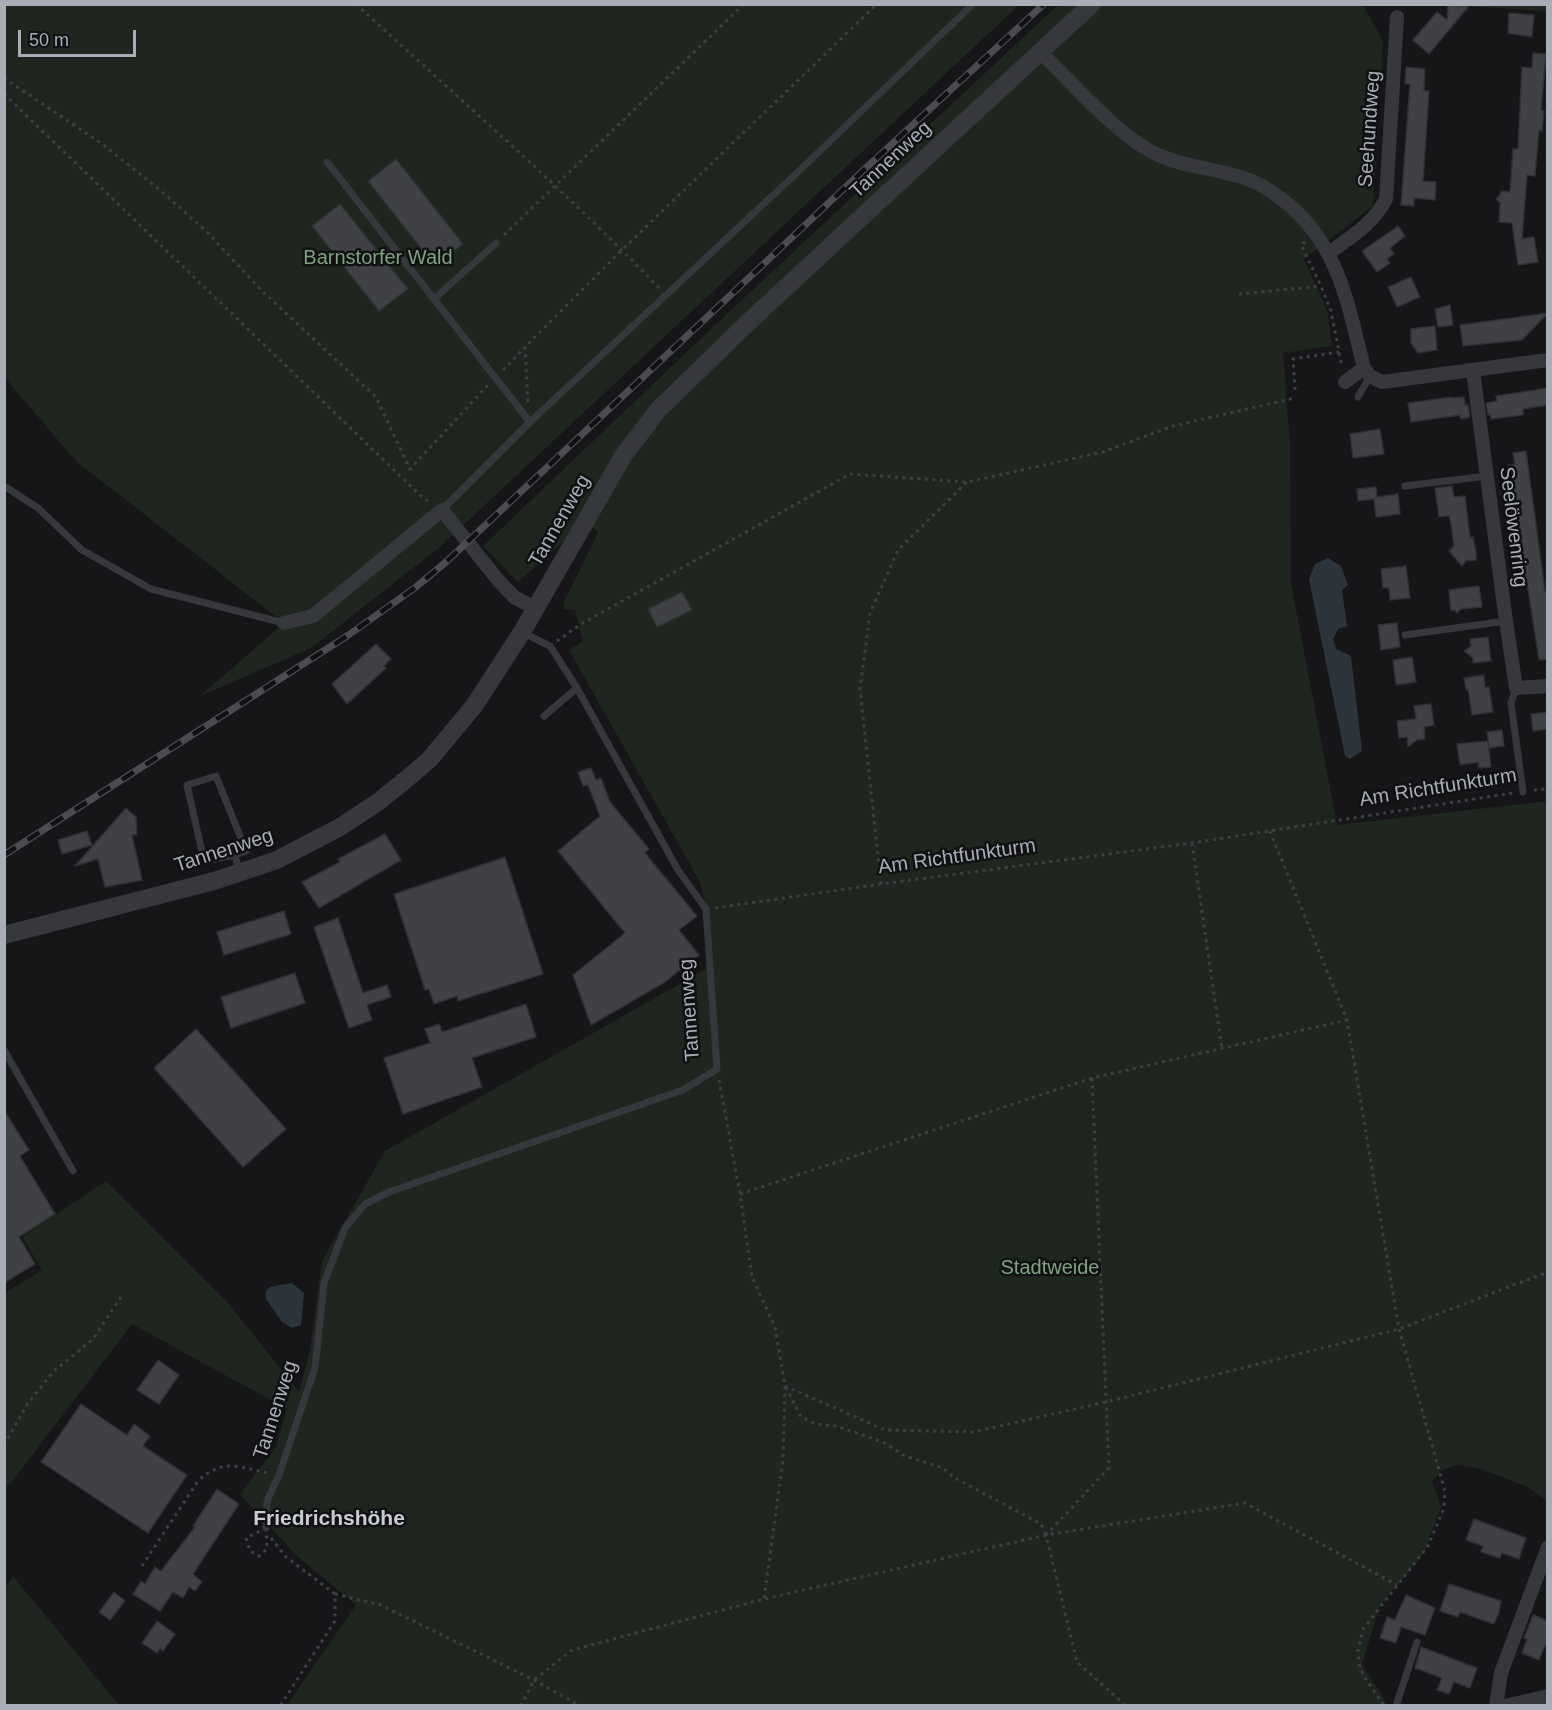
<!DOCTYPE html>
<html>
<head>
<meta charset="utf-8">
<style>
	body { margin:0 }
	#map { position:relative; width:1552px; height:1710px; overflow:hidden; background:#161618; font-family:Arial,sans-serif }
	canvas { display:block }
	.frame { position:absolute; inset:0; border:6px solid #a8adb8; pointer-events:none }
	.scale { position:absolute; left:18px; top:30px; width:118px; height:27px; box-sizing:border-box; border:3px solid #a8adb8; border-top:0; padding-left:8px; font-size:18px; line-height:21px; white-space:nowrap; color:#a8adb8; -webkit-text-stroke:4px #111113; paint-order:stroke }
</style>
</head>
<body>
<div id="map">
<canvas width="1552" height="1710"></canvas>
<div class="frame"></div>
<div class="scale">50 m</div>
</div>
<script>
const ctx = document.querySelector('canvas').getContext('2d');
ctx.lineJoin = 'round';
function fill(path, color) { ctx.fillStyle = color; ctx.fill(path, 'evenodd'); }
function stroke(path, color, width, dash) { ctx.strokeStyle = color; ctx.lineWidth = width; ctx.lineCap = dash ? 'butt' : 'round'; ctx.setLineDash(dash || []); ctx.stroke(path); }
function label(font, color, halo, rows, align = 'center') {
  ctx.font = font + ' Arial,sans-serif'; ctx.lineWidth = 5; ctx.setLineDash([]); ctx.textBaseline = 'middle'; ctx.strokeStyle = halo; ctx.fillStyle = color; for (const [text, x, y, turn = 0] of rows) {
    ctx.save(); ctx.translate(x, y); ctx.rotate((+turn || 0) * Math.PI / 180); ctx.textAlign = isNaN(turn) ? turn : align; if (halo) ctx.strokeText(text, 0, 0); ctx.fillText(text, 0, 0); ctx.restore();
  }
}
fill(new Path2D(`
	M 4,5 L 1019,5 L 440,547 L 311,648 L 200,696 L 284,623 L 76,461 L 5,378 Z
	M 1058,5 L 1363,5 L 1383,41 L 1373,206 L 1304,259 L 1327,310 L 1332,346 L 1283,353 L 1290,444 L 1291,583 L 1337,825 L 1548,801 L 1547,1501 L 1528,1487 L 1478,1468 L 1456,1465 L 1441,1471 L 1432,1482 L 1441,1506 L 1424,1554 L 1380,1606 L 1362,1664 L 1384,1698 L 1381,1705 L 287,1705 L 356,1605 L 297,1556 L 240,1494 L 276,1447 L 287,1409 L 132,1324 L 11,1483 L 5,1486 L 5,1293 L 42,1270 L 22,1237 L 106,1181 L 229,1304 L 299,1392 L 310,1350 L 322,1261 L 385,1151 L 706,969 L 706,909 L 700,882 L 569,650 L 583,641 L 575,610 L 564,609 L 564,602 L 598,532 L 585,523 L 518,582 L 483,546 L 714,326 Z
	M 1443,5 L 1547,5 L 1547,11 Z
	M 13,1576 L 119,1705 L 5,1705 L 5,1588 Z`), '#1e261f');
fill(new Path2D(`
	M 1328,558 L 1341,566 L 1348,585 L 1342,590 L 1347,626 L 1338,629 L 1333,639 L 1336,649 L 1351,656 L 1362,751 L 1350,759 L 1345,756 L 1309,579 L 1315,564 Z
	M 292,1283 L 304,1293 L 301,1325 L 292,1328 L 282,1322 L 266,1299 L 266,1291 L 270,1287 Z`), '#2c353c');
const building = new Path2D(`
	M 1448,5 L 1469,6 L 1429,54 L 1413,40 L 1437,12 L 1447,20 Z
	M 1509,13 L 1534,15 L 1532,37 L 1508,33 Z
	M 1533,53 L 1546,54 L 1541,110 L 1544,111 L 1542,131 L 1539,130 L 1535,176 L 1527,175 L 1522,239 L 1534,237 L 1538,262 L 1518,265 L 1512,223 L 1499,222 L 1500,203 L 1496,199 L 1500,195 L 1501,191 L 1510,192 L 1513,149 L 1518,149 L 1522,67 L 1532,68 Z
	M 1406,67 L 1425,69 L 1424,91 L 1429,91 L 1423,181 L 1436,182 L 1435,200 L 1414,198 L 1414,206 L 1401,205 L 1410,84 L 1405,84 Z
	M 396,159 L 463,244 L 435,266 L 368,181 Z
	M 340,204 L 408,289 L 379,311 L 312,226 Z
	M 1398,226 L 1405,236 L 1390,248 L 1394,254 L 1387,259 L 1390,263 L 1377,272 L 1362,251 Z
	M 1411,277 L 1420,297 L 1397,307 L 1388,287 Z
	M 1450,305 L 1453,325 L 1438,327 L 1435,309 Z
	M 1548,313 L 1522,340 L 1463,346 L 1460,325 Z
	M 1435,326 L 1437,350 L 1418,353 L 1411,343 L 1411,329 Z
	M 1548,388 L 1548,405 L 1523,409 L 1523,415 L 1491,419 L 1490,414 L 1488,415 L 1486,403 L 1497,401 L 1496,396 Z
	M 1452,397 L 1452,398 L 1464,397 L 1465,405 L 1468,405 L 1470,417 L 1461,419 L 1460,415 L 1411,422 L 1408,403 Z
	M 1380,429 L 1384,454 L 1353,458 L 1350,434 Z
	M 1526,451 L 1545,591 L 1548,591 L 1548,659 L 1539,660 L 1525,570 L 1521,571 L 1516,529 L 1511,530 L 1508,508 L 1513,507 L 1508,465 L 1515,464 L 1513,453 Z
	M 1452,486 L 1454,497 L 1465,496 L 1470,538 L 1473,537 L 1476,553 L 1476,560 L 1466,561 L 1462,566 L 1449,551 L 1454,546 L 1451,524 L 1449,516 L 1439,517 L 1435,488 Z
	M 1376,487 L 1377,497 L 1398,494 L 1400,514 L 1376,517 L 1374,499 L 1358,501 L 1357,489 Z
	M 1406,566 L 1410,598 L 1390,600 L 1389,588 L 1383,588 L 1381,569 Z
	M 1479,586 L 1482,607 L 1461,609 L 1457,613 L 1455,610 L 1451,611 L 1449,590 Z
	M 682,592 L 692,610 L 657,627 L 648,609 Z
	M 1397,623 L 1400,647 L 1381,650 L 1378,625 Z
	M 1488,637 L 1491,661 L 1473,663 L 1473,658 L 1464,651 L 1471,646 L 1470,639 Z
	M 376,644 L 391,659 L 384,666 L 386,668 L 347,704 L 332,684 Z
	M 1412,657 L 1416,682 L 1396,685 L 1393,660 Z
	M 1484,675 L 1485,687 L 1489,687 L 1493,712 L 1472,715 L 1468,689 L 1466,690 L 1464,678 Z
	M 1431,704 L 1434,725 L 1424,727 L 1425,739 L 1417,740 L 1408,747 L 1407,737 L 1399,738 L 1397,721 L 1416,719 L 1414,706 Z
	M 1548,712 L 1548,729 L 1533,731 L 1531,714 Z
	M 1502,730 L 1504,746 L 1489,748 L 1487,732 Z
	M 1488,741 L 1491,767 L 1479,768 L 1478,762 L 1460,765 L 1457,744 Z
	M 591,768 L 596,780 L 601,778 L 610,802 L 649,849 L 645,853 L 697,916 L 679,930 L 699,955 L 665,982 L 591,1025 L 573,975 L 625,933 L 558,851 L 600,816 L 588,785 L 583,786 L 578,772 Z
	M 126,808 L 136,817 L 137,835 L 132,835 L 142,880 L 105,887 L 98,859 L 75,866 Z
	M 87,831 L 92,845 L 62,854 L 58,840 Z
	M 385,834 L 401,860 L 319,908 L 302,882 L 340,862 L 338,859 Z
	M 505,857 L 543,974 L 458,1001 L 457,996 L 434,1004 L 429,989 L 425,990 L 394,894 Z
	M 284,911 L 291,934 L 224,955 L 217,932 Z
	M 338,918 L 363,993 L 387,985 L 391,997 L 367,1005 L 372,1020 L 349,1028 L 314,927 Z
	M 295,973 L 305,1003 L 231,1028 L 221,997 Z
	M 526,1004 L 536,1037 L 472,1058 L 482,1087 L 403,1114 L 384,1058 L 430,1043 L 425,1029 L 439,1024 L 442,1032 Z
	M 196,1029 L 286,1129 L 243,1167 L 154,1068 Z
	M 4,1110 L 29,1150 L 20,1156 L 55,1214 L 19,1237 L 35,1264 L 4,1283 Z
	M 158,1360 L 179,1375 L 159,1404 L 137,1390 Z
	M 81,1404 L 127,1435 L 134,1424 L 150,1436 L 143,1446 L 187,1475 L 148,1533 L 41,1462 Z
	M 217,1489 L 239,1504 L 193,1574 L 202,1582 L 195,1591 L 189,1587 L 183,1598 L 173,1592 L 160,1611 L 133,1594 L 141,1581 L 145,1584 L 155,1567 L 161,1571 L 195,1527 L 193,1526 Z
	M 1474,1519 L 1526,1538 L 1519,1559 L 1502,1553 L 1500,1558 L 1481,1552 L 1483,1546 L 1466,1540 Z
	M 1449,1584 L 1501,1601 L 1499,1612 L 1494,1624 L 1460,1612 L 1458,1617 L 1440,1611 Z
	M 114,1592 L 125,1601 L 110,1620 L 99,1612 Z
	M 1406,1595 L 1435,1608 L 1425,1635 L 1401,1627 L 1396,1643 L 1380,1638 L 1387,1617 L 1395,1620 Z
	M 1533,1615 L 1548,1621 L 1548,1646 L 1545,1645 L 1539,1660 L 1522,1653 L 1527,1639 L 1524,1638 Z
	M 157,1621 L 175,1634 L 163,1651 L 160,1648 L 157,1653 L 142,1643 Z
	M 1421,1647 L 1477,1668 L 1470,1688 L 1454,1682 L 1449,1694 L 1437,1690 L 1442,1678 L 1415,1668 Z`);
fill(building, '#404145');
stroke(building, '#303034', 1.5);
stroke(new Path2D(`
	M 356,4 C 458,98 563,188 659,288
	M 4,78 L 102,144 L 160,190 L 208,233 L 262,291 L 376,397 L 410,469 L 488,385
	M 4,94 L 420,495 L 429,502
	M 504,235 L 744,4
	M 1305,242 L 1301,245 L 1321,286 L 1331,311 L 1342,367
	M 1239,294 L 1321,286
	M 503,370 L 525,347
	M 1295,390 L 1293,359 L 1339,352
	M 528,402 L 525,347 L 622,250 L 877,4
	M 557,641 L 581,624 L 850,474 L 967,482 L 1103,452 L 1173,426 L 1295,398
	M 1534,790 L 1548,789
	M 1270,831 L 1347,1020 L 1399,1329 L 1445,1491 L 1444,1508 L 1428,1546 L 1363,1629 L 1358,1651 L 1359,1664 L 1364,1677 L 1384,1705
	M 1192,843 L 1222,1049
	M 881,884 L 860,689 L 870,613 L 898,550 L 967,482
	M 715,908 L 881,884 L 1192,843 L 1513,793
	M 1092,1078 L 1109,1468 L 1046,1535 L 1077,1662 L 1126,1706
	M 719,1080 L 740,1194 L 752,1277 L 775,1327 L 785,1386 L 783,1460 L 764,1599
	M 740,1194 L 1092,1078 L 1347,1020
	M 785,1386 L 885,1430 L 973,1432 L 1106,1402 L 1399,1329 L 1548,1272
	M 786,1387 L 801,1417 L 816,1424 L 836,1426 L 883,1442 L 905,1456 L 943,1468 L 955,1478 L 1041,1524 L 1046,1535
	M 4,1445 L 28,1403 L 53,1372 L 93,1339 L 121,1297
	M 266,1528 L 267,1549 L 259,1556 L 250,1551 L 246,1538 Z
	M 271,1538 L 286,1557 L 335,1594 L 335,1621 L 280,1706
	M 142,1566 L 198,1481 C 223,1458 238,1467 268,1473
	M 335,1594 L 381,1605 L 534,1680 L 580,1706
	M 521,1706 L 534,1680 L 572,1650 L 764,1599 L 1046,1535 L 1245,1503 L 1397,1585`), '#3d3f44', 3, [3, 4.5]);
stroke(new Path2D(`
	M 327,162 L 530,422
	M 434,299 L 496,243
	M 1358,397 L 1370,376
	M 4,486 L 38,508 L 82,550 L 151,589 L 284,623
	M 1405,486 L 1487,476
	M 442,510 L 530,422 L 800,170 L 973,4
	M 1405,635 L 1506,621
	M 1516,688 L 1511,703 L 1523,792
	M 544,716 L 577,688
	M 235,855 L 204,861 L 187,785 L 216,776 L 246,851 L 235,855 L 239,871
	M 4,1050 L 73,1171
	M 266,1528 L 267,1501 L 279,1475 L 315,1368 L 324,1283 L 345,1228 L 365,1204 L 389,1192 L 683,1090 L 717,1069 L 706,909 L 678,870 L 577,688 L 550,646 L 524,633
	M 1396,1706 L 1417,1642`), '#37383d', 7);
stroke(new Path2D(`
	M 1040,52 C 1073,83 1113,131 1152,152 C 1183,168 1220,168 1252,181 C 1263,185 1273,193 1283,200 C 1338,242 1348,304 1364,368 L 1370,376 L 1382,382 L 1548,360
	M 1329,253 C 1351,237 1373,224 1386,199 L 1397,17
	M 1473,371 L 1506,621 L 1516,688 L 1548,686
	M 1345,382 L 1364,368
	M 284,623 L 313,616 L 442,510 L 498,580 L 514,597 L 535,608
	M 1496,1706 L 1501,1673 L 1548,1547
	M 1505,1706 L 1548,1696`), '#37383d', 14);
stroke(new Path2D(`
	M 4,935 L 214,881 L 277,860 L 340,827 L 378,802 L 403,782 L 429,760 L 474,706 L 522,632 L 623,456 L 658,410 L 756,315 L 1092,4`), '#37383d', 18);
const rail = new Path2D(`
	M 4,855 L 347,636 L 416,587 L 446,562 L 868,166 L 1044,4`);
stroke(rail, '#4a4c52', 7);
stroke(rail, '#111113', 4.5, [14]);
label('20px', '#a8adb8', '#111113', [
	["Seehundweg",1370,129,-86],
	["Tannenweg",891,160,-43],
	["Tannenweg",560,521,-60],
	["Seelöwenring",1513,527,83],
	["Am Richtfunkturm",1438,788,-9],
	["Tannenweg",224,851,-18],
	["Am Richtfunkturm",957,857,-8],
	["Tannenweg",690,1010,-94],
	["Tannenweg",276,1410,-72]
]);
label('20px', '#7fa381', '#111113', [
	["Barnstorfer Wald",378,258],
	["Stadtweide",1050,1268]
]);
label('bold 21px', '#c9ccd4', '#111113', [
	["Friedrichshöhe",329,1519]
]);
</script>
</body>
</html>
